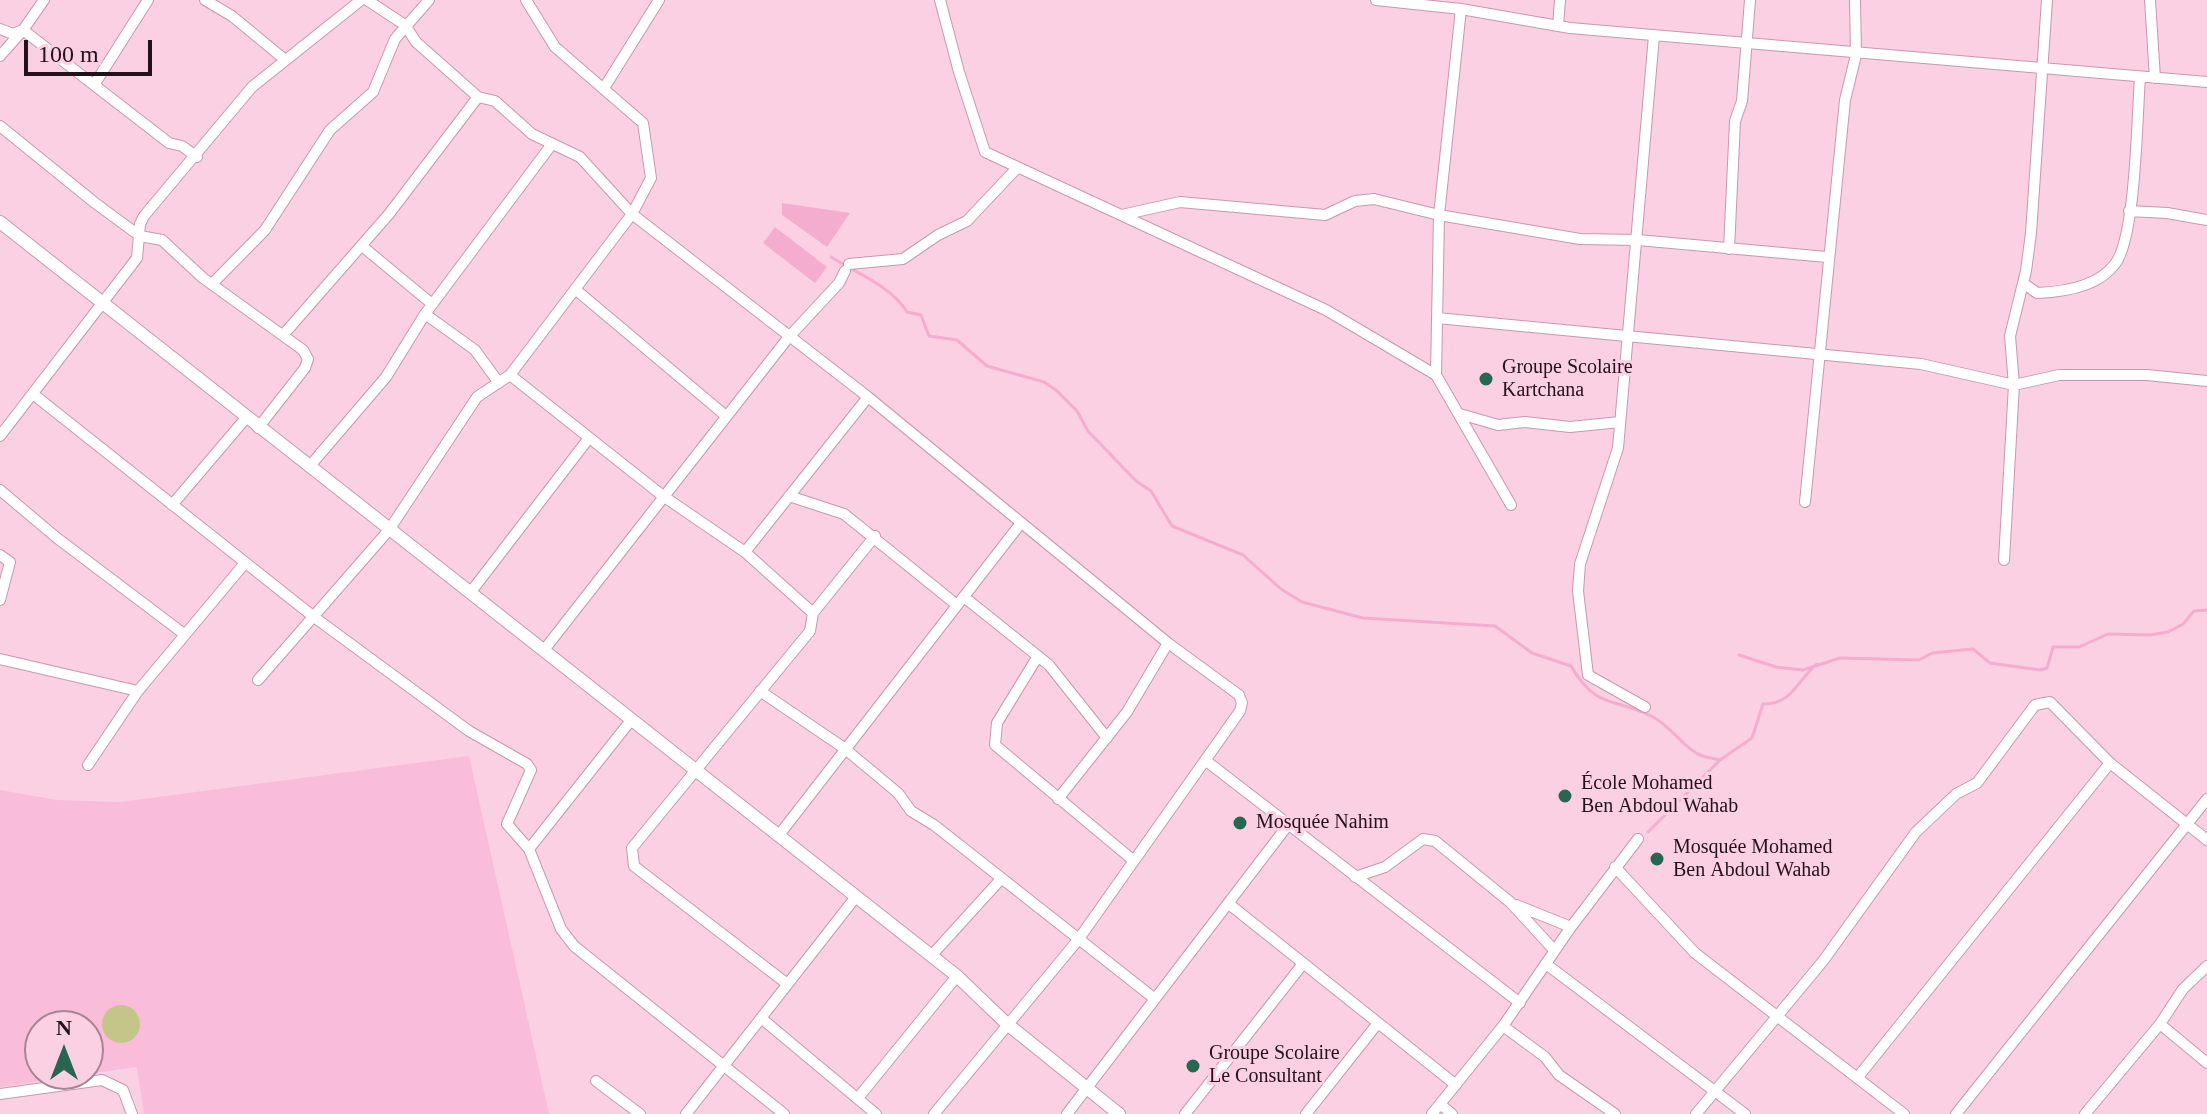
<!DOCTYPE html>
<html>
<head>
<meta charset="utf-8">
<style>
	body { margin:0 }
	#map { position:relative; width:2207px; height:1114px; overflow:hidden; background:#fbd0e3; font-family:"Times New Roman",serif }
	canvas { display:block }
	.north { position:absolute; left:24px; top:1010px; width:80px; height:80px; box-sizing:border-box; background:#fbd0e3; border:2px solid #a58493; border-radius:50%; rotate:0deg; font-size:22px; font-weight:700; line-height:32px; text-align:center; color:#24121b }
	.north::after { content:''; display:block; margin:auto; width:28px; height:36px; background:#286652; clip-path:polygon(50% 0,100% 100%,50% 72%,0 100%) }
	.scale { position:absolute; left:24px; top:40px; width:128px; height:36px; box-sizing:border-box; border:4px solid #24121b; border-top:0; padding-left:10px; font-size:24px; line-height:28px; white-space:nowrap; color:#24121b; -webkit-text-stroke:6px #fbd0e3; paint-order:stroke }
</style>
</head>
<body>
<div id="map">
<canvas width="2207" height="1114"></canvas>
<div class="north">N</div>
<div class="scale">100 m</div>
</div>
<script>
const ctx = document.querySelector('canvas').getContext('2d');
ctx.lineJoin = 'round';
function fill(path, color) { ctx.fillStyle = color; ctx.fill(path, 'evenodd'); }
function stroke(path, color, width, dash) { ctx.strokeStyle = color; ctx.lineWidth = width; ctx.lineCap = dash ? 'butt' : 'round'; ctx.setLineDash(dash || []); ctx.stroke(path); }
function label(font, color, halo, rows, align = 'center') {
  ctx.font = font + ' "Times New Roman",serif'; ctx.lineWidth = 6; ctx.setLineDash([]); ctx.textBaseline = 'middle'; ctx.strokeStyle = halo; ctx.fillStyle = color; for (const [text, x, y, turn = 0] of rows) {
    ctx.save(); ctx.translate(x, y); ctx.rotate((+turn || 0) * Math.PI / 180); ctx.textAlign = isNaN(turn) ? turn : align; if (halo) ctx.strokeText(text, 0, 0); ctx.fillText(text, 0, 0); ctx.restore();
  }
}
fill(new Path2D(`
	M 469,756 L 549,1114 L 144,1114 L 137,1067 L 88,1074 L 88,1026 L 40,1026 L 40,1074 L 88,1074 L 0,1087 L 0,790 L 57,800 L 120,802 Z`), '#f9bdd9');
fill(new Path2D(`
	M102 1024a19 19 0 1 1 38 0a19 19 0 1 1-38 0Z`), '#c4c588');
fill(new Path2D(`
	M 782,203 L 850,213 L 827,247 L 782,215 Z
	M 775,227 L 827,267 L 815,283 L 763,243 Z`), '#f5adcf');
stroke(new Path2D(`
	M 831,257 C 856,273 891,286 907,312 L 921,315 L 929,336 L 957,340 L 987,366 L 1044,382 L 1056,390 L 1077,411 L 1088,431 L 1136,481 L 1151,491 L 1172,526 L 1243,555 L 1281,589 L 1302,602 L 1363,618 L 1495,626 L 1532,653 L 1571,666 C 1597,711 1616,697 1653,717 C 1670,726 1680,743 1696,753 C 1702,757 1712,758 1720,760 L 1752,738 L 1763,704 C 1792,705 1797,680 1817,664
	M 1739,655 L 1776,667 L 1803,670 L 1840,658 L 1919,660 L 1932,653 L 1973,649 L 1990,663 L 2040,670 L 2047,668 L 2053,647 L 2079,647 L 2108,634 L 2150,635 L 2168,632 L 2183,624 L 2194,611 L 2207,610
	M 1648,832 L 1718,762`), '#f5adcf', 3);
const minor = new Path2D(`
	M 205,0 L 232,16 L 284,59
	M 367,0 L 405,25 L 416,42 L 478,97 L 495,101 L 532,134 L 580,157 L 632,214 L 868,397 L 1168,643 L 1239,695 L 1242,703 L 1240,711 L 1078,940 L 934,1114
	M 940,0 L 959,72 L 985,152 L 1326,310 L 1436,375 L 1511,505
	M 1376,0 L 1461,9 L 1570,28 L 2207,82
	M 2150,0 L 2155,78
	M 1558,26 L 1560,0
	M 0,29 L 13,34 L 23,30 L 44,0
	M 0,56 L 23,30 L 169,143 L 182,146 L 197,157
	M 94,85 L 148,0
	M 604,88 L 659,0
	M 0,126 L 95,203 L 140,236 L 162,240 L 203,278 L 303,350 L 308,359 L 305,368 L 258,428
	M 2129,211 L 2167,213 L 2207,220
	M 1122,215 L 1180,202 L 1325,215 L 1355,201 L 1374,199 L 1439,215 L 1580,239 L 1638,240 L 1827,257
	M 362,246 L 432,304
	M 1729,249 L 1735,121 L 1742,101 L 1750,0
	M 849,264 L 903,259 L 938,235 L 967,221 L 1017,168
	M 213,283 L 265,230 L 330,130 L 373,92 L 395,39 L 429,0
	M 2023,283 L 2037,293 C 2063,292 2098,287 2115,264 C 2136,237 2137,116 2140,77
	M 575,289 L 726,416
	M 425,314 L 475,350 L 499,383
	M 1437,318 L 1921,364 L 2014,385 L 2059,375 L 2147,375 L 2207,381
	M 284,334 L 389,214 L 478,97
	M 510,375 L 663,496 L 745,552 L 813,613
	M 1436,375 L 1439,215 L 1461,9
	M 33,394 L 314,617 L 469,731 L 527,764 L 531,770 L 507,824 L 529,849 L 561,929 L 574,946 L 784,1114
	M 1460,414 L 1498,425 L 1525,422 L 1570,427 L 1620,422
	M 0,436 L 137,258 L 140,224 L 144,216 L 252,87 L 361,0
	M 309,467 L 386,377 L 425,314 L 552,144
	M 0,490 L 57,538 L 184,634
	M 789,496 L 844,514 L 957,605
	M 1805,502 L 1845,100 L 1856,55 L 1855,0
	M 172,505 L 246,418
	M 745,552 L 868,397
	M 0,555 L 10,562 L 0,600
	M 2004,560 L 2014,385 L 2010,336 L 2026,271 L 2031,233 L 2047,0
	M 470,593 L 589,438
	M 964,597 L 1049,665 L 1107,738
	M 544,650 L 788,338 L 839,283 L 845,271
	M 1038,656 L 997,723 L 995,745 L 1134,861
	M 0,659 L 138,691
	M 258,680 L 389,530 L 477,397 L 510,375 L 632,214 L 651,178 L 643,123 L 555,47 L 526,0
	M 760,691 L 844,748 L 898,793 L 911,811 L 934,825 L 1155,999
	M 1645,707 L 1588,675 L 1578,591 L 1580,564 L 1618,448 L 1654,36
	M 1205,760 L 1520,1003
	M 88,765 L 138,691 L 245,563
	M 1058,799 L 1127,712 L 1168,643
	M 779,835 L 1021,523
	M 529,849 L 632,719
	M 1615,867 L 1695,953 L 1904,1114
	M 1355,877 L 1385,867 L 1423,839 L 1435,841 L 1510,902 L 1554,950
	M 1229,904 L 1456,1085
	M 1516,905 L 1571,927
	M 931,956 L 1001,879
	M 1546,964 L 1745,1114
	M 786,983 L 634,866 L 632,848 L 810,631 L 813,613 L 875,536
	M 761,1018 L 876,1114
	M 2160,1024 L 2207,1063
	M 1503,1026 L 1545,1057 L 1559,1075 L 1615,1114
	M 1858,1077 L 2110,763
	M 596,1081 L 640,1114
	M 0,1094 L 102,1080 L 123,1090 L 132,1114
	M 858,1098 L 957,976
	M 1440,1104 L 1452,1114
	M 686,1114 L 855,898
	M 1067,1114 L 1288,825
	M 1185,1114 L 1302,965
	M 1306,1114 L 1378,1023
	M 1432,1114 L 1503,1026 L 1571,927 L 1638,839
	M 1696,1114 L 1823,961 L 1916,832 L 1956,794 L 1977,783 L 2035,705 L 2050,702 L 2110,763 L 2207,840
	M 1956,1114 L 2207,799
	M 2085,1114 L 2160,1024 L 2183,989 L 2207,966`);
const tertiary = new Path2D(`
	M 0,222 L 957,976 L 1006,1023 L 1119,1114`);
stroke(minor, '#c997ae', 12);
stroke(tertiary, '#c997ae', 14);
stroke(minor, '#fff', 10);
stroke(tertiary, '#fff', 12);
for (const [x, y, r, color] of [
	[1486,379,8,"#286652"],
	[1565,796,8,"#286652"],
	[1240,823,8,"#286652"],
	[1657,859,8,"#286652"],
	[1193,1066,8,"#286652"]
]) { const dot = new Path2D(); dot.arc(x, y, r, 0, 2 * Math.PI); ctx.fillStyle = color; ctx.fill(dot); stroke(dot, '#fbd0e3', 3); }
label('20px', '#24121b', '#fbd0e3', [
	["Groupe Scolaire",1502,368],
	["Kartchana",1502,391],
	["École Mohamed",1581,784],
	["Ben Abdoul Wahab",1581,807],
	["Mosquée Nahim",1256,823],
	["Mosquée Mohamed",1673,848],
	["Ben Abdoul Wahab",1673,871],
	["Groupe Scolaire",1209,1054],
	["Le Consultant",1209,1077]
], 'left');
</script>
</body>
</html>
